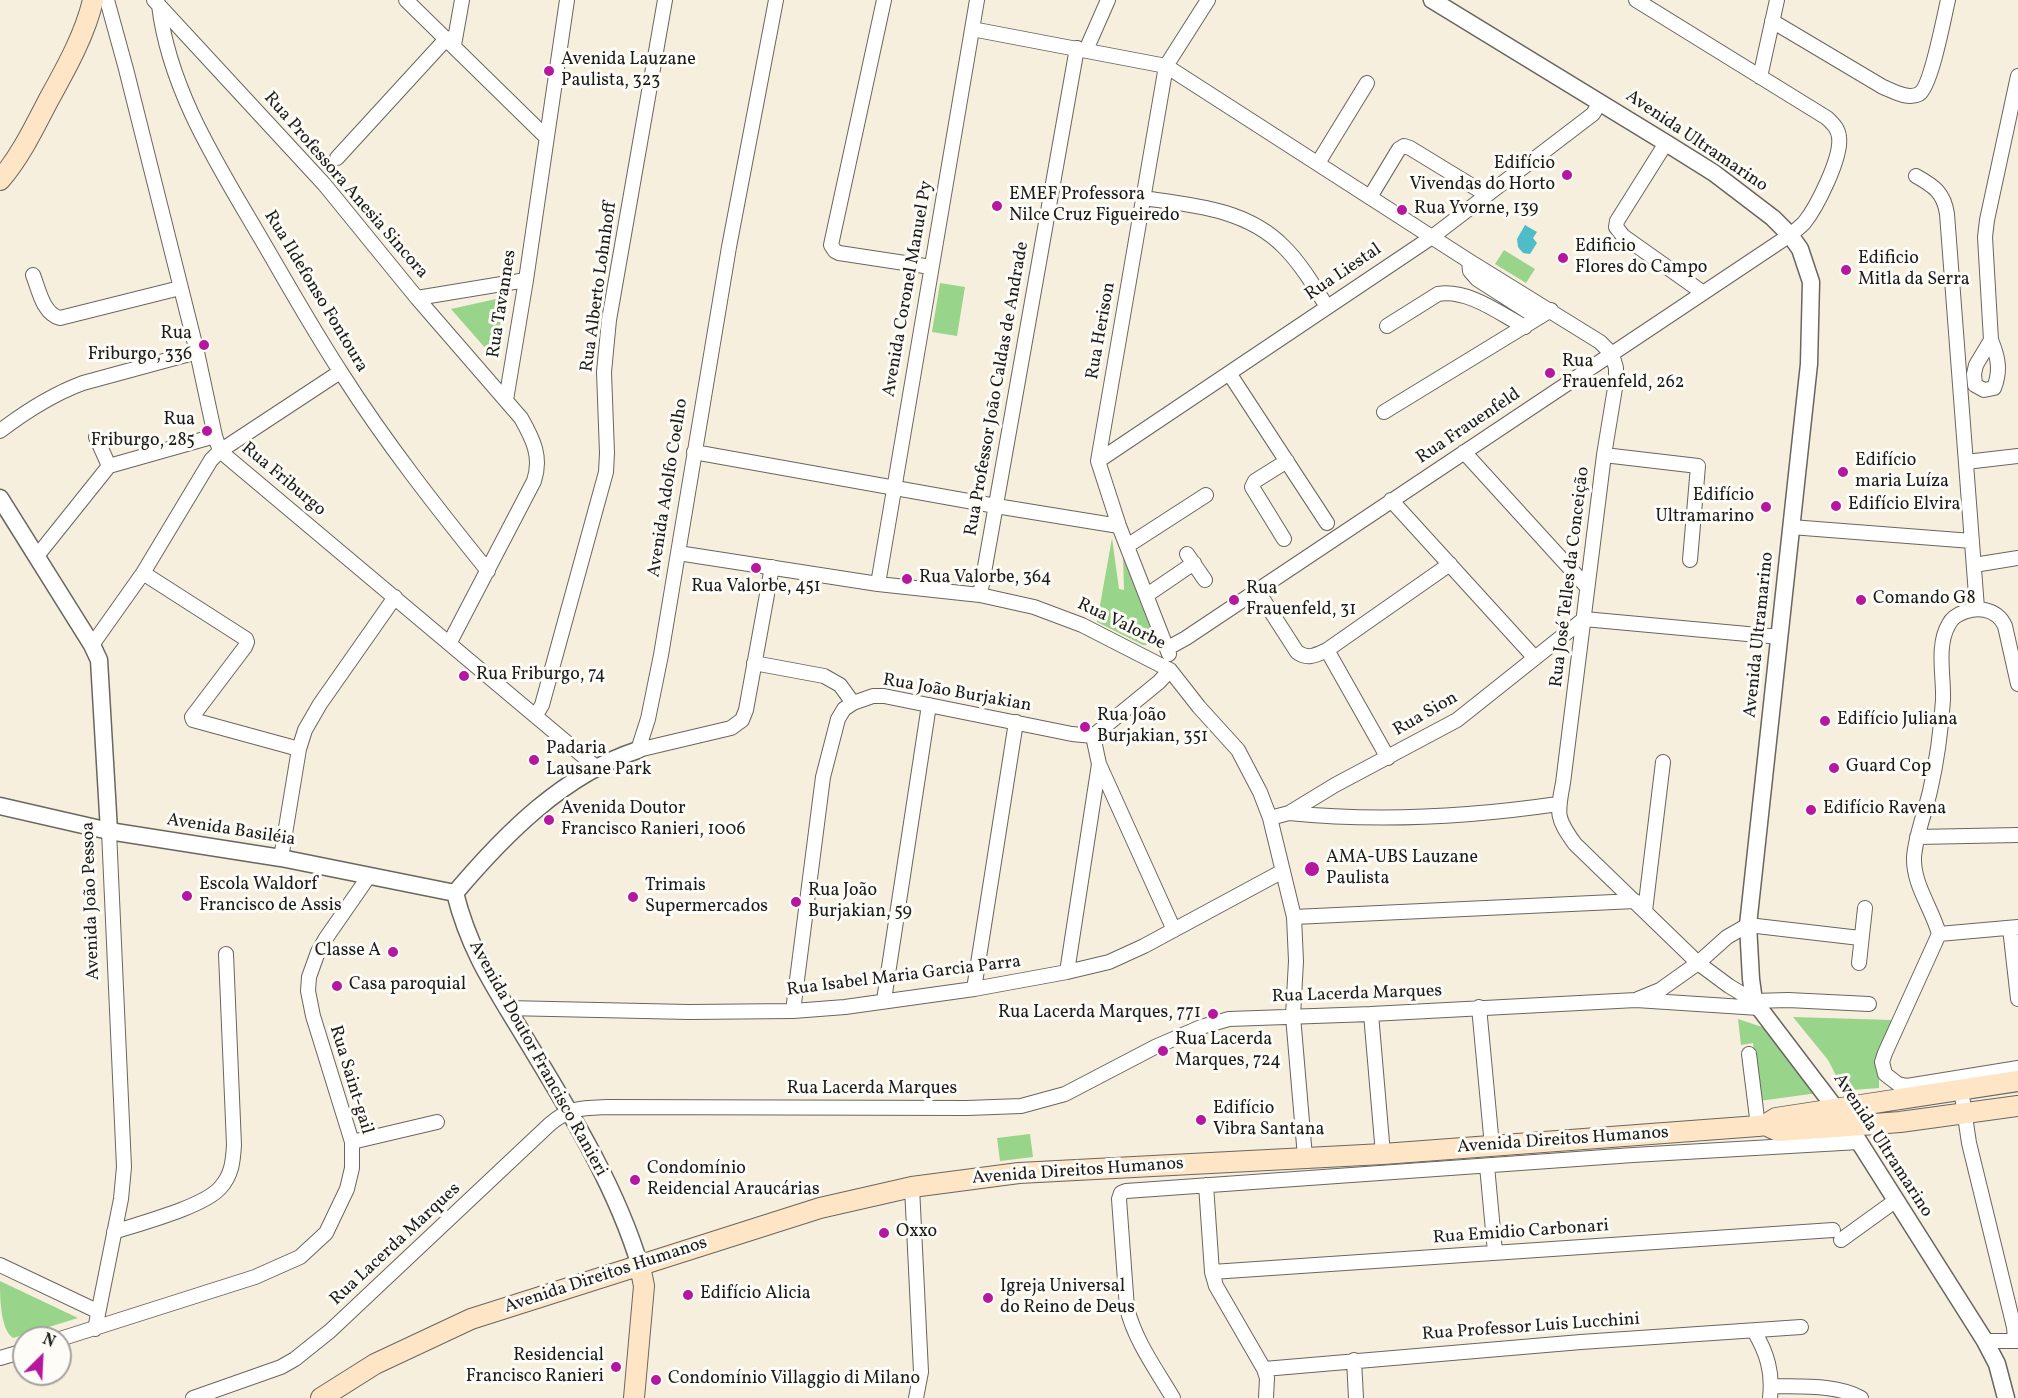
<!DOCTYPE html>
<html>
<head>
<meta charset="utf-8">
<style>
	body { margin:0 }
	#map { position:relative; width:2018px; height:1398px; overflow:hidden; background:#f7efdd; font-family:Vollkorn,serif }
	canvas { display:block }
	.north { position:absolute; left:12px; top:1326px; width:60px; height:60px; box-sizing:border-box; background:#fdfcf7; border:2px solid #a3a29f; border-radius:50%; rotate:24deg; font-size:16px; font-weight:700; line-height:24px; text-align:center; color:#1c1c1c }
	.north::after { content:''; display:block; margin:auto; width:21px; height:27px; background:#b5179e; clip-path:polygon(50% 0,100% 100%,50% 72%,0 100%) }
</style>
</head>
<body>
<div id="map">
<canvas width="2018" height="1398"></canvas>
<div class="north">N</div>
</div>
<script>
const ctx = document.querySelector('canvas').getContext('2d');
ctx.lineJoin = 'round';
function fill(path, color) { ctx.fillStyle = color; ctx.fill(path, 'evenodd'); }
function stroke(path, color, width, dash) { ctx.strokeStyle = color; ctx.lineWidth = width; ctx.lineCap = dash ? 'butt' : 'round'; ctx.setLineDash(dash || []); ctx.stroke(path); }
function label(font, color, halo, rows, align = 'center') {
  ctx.font = font + ' Vollkorn,serif'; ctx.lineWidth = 6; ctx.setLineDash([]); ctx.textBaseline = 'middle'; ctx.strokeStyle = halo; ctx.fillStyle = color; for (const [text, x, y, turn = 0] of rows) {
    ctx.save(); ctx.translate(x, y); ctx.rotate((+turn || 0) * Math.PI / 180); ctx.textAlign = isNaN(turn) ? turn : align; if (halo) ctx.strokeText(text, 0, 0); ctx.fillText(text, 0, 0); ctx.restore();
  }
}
fill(new Path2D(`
	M 1504,250 L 1535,269 L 1526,283 L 1495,264 Z
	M 940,283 L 965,287 L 957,336 L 932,332 Z
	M 505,297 L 494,358 L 451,309 Z
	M 1112,538 L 1119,589 L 1124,590 L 1123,557 L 1153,635 L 1152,641 L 1149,645 L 1143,645 L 1097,622 Z
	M 1793,1017 L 1892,1020 L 1879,1060 L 1879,1088 L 1852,1090 L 1842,1087 L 1828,1060 Z
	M 1738,1019 L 1762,1027 L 1799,1068 L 1818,1093 L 1759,1101 L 1753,1043 L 1741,1045 Z
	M 1030,1134 L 1033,1157 L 1000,1161 L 997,1138 Z
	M 0,1281 L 78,1318 L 13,1338 C 0,1329 0,1296 0,1281 Z`), '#98d489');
fill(new Path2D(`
	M 1525,225 L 1537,232 L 1533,238 L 1537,243 L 1530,254 L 1523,253 L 1518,247 L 1517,239 Z`), '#4fbdc7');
const minor = new Path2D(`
	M 107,0 L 126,69 L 197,352 L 215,436 L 220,451 L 596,767
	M 154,0 L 324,184 L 417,298 L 521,418 C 533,439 542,457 534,481 L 450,642
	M 406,0 L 546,137
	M 884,0 L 831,245 L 835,251 L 839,253 L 931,267
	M 159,5 C 169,90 218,165 260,237 C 287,283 313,330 342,374 C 386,443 437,508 488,571
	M 1772,21 L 1883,87 C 1893,91 1908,100 1919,94 C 1931,87 1944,17 1948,0
	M 972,29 L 1166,66 L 1469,261 L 1600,342 L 1612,354 L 1616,368 L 1616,382 L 1604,455 L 1563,783 C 1557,814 1556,818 1575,844 L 1698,963 L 1729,986 L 1754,1001 L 1788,1000 L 1869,1004
	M 454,45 L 462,0
	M 1086,50 L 1108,0
	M 1760,77 L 1777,0
	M 1666,143 L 1617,221 L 1616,227 L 1623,236 L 1702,292
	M 337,158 L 447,38
	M 1318,163 L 1367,83
	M 1916,176 C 1934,186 1944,193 1947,214 L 1977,608
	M 1370,197 L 1399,149 L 1404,146 L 1410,148 L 1487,195
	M 1143,198 C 1193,205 1247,209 1284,247 C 1301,264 1314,286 1327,307
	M 1469,261 L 1470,271 L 1477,279 L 1538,318
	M 33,275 C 39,290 43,314 60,318 L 180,288
	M 417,298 L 526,280
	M 1387,326 L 1438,294 C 1468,289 1499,313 1525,327
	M 1991,340 L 1976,365 L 1974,374 L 1975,385 L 1984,390 L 1994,388 C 2001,370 1998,357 1991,340 L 1985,237 L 1987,220 L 2018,76
	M 1229,373 L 1327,523
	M 506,400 L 526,280 L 567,0
	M 1384,412 L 1551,310
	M 0,431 C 25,412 53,394 83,383 L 197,352
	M 96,437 L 109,466
	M 694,452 L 996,506 L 1119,526
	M 1464,452 L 1587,587
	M 1604,455 L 1698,466 L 1690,560
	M 1098,461 L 1432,237 L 1593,114 L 1600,102
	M 1966,462 L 2018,456
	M 1391,500 L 1534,657
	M 1791,527 L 1972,541
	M 1284,539 L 1252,487 L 1255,481 L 1287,461
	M 1127,546 L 1206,495
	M 678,553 L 878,584 L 980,595 L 1034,607 L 1082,625 L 1170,670 L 1199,707 L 1238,750 L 1260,792 L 1270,818 L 1294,917 L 1296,961 L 1293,1016 L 1305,1157
	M 1187,554 L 1205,580
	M 37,556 L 109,466 L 215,436
	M 1974,565 L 2018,558
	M 143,573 L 246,639 L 247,642 L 245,647 L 192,717 L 193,720 L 299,749
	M 878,584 L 977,0
	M 1257,590 L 1297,652 C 1308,660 1316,655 1327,650 L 1450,564
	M 980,595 L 1077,48
	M 1147,595 L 1194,563
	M 92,645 L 143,573 L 211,460 L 220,451 L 340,372
	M 1168,648 L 1186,638 L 1790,235 C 1795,231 1800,227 1804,223 C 1817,207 1842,157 1839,137 C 1838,128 1833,124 1827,118 L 1636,0
	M 1327,650 L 1388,758
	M 1169,654 L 1119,526 L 1098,461 L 1166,66 L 1208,0
	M 754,663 L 824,676 L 840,685 L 853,703
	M 536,715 L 542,705 L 606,472 L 607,453 L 604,372 L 609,320 L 665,0
	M 1093,736 L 1099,764 L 1174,930
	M 638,750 L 648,719 L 661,655 L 729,247 L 776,0
	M 638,750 L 731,728 L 742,720 L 746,710 L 772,567
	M 1289,813 C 1379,822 1469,817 1558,804
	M 1270,818 L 1289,813 L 1335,785 L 1457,720 L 1584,619 L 1780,637
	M 1917,837 L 2018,835
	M 281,858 L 299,749 L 305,730 L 320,704 L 395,597
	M 1645,911 L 1663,762
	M 1294,917 L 1635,901
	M 2010,928 L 2018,999
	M 1939,934 C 1932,908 1913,885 1914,857 C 1916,834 1925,813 1930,791 C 1937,761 1941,730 1943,700 C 1944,677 1936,645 1949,624 C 1954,613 1974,607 1985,610 C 1994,612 2001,617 2005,626 L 2018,684
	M 1939,934 L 1885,1053 L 1882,1062 L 1885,1074 L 1898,1084 L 1907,1086 L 2018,1068
	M 1939,934 L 2018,927
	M 1859,963 L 1865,908
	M 1067,972 L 1099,764
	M 974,989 L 1016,722
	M 1638,999 L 1660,990 L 1698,963 L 1727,937 L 1748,925 L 1860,938
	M 884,1000 L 929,705
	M 1479,1007 L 1492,1146
	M 506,1008 L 689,1012 L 793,1011 L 845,1007 L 974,989 L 1067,972 L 1109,962 L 1144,946 L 1283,871
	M 793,1011 L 823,777 L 838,719 L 844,709 L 853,703 L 873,696 L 884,696 L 1072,734 L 1093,736 L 1159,682 L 1170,670
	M 1371,1014 L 1383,1154
	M 1749,1054 L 1758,1126
	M 1961,1089 L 1969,1143 L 2014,1327 L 2015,1339
	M 352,1142 L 437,1122
	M 1487,1166 L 1495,1252
	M 1206,1185 L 1212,1272 L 1216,1286 L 1264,1369 L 1267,1378 L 1266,1398
	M 912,1187 L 921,1372 L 916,1398
	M 114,1232 C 141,1223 203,1207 220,1188 C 232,1175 233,1161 234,1145 L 226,954
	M 1841,1240 L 1895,1201
	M 0,1265 L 97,1311
	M 1212,1272 L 1833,1230
	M 95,1329 L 121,1199 L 124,1167 L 109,831
	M 1754,1331 C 1767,1353 1773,1372 1770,1398
	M 60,1339 L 255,1277 L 300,1257 L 326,1233 L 347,1189 L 352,1168 L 352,1142 L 313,1016 L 308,991 L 309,977 L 318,952 L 326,938 L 369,876
	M 1985,1341 L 2018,1341
	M 0,1358 L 24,1351
	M 1354,1360 L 1356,1398
	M 1264,1369 L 1581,1342 L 1801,1327
	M 1771,1386 C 1800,1387 1836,1384 1861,1398
	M 193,1398 L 281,1367 L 295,1359 L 330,1331 L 550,1124 C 570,1107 582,1108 608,1107 L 967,1108 L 1021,1106 L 1065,1094 L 1155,1047 L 1201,1027 L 1229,1019 L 1371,1014 L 1636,1000 L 1759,1008
	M 1173,1398 C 1156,1369 1135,1341 1127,1308 L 1119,1199 L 1121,1193 L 1126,1191 L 1633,1155 L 1859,1142`);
const tertiary = new Path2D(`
	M 1432,0 L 1666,143 L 1714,173 L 1773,218 L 1790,235 L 1800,249 L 1811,282 L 1809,364 L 1748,925 L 1751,979 L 1754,1001 L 1849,1126 L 1985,1341 L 1997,1364 L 2006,1398
	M 0,498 L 92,645 L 99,660 L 109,831
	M 0,806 L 109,831 L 281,858 L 455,893
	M 455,893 C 470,953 496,989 527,1041 C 570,1112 616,1186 640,1266
	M 455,893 C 504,835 564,774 638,750`);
const secondary = new Path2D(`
	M 0,180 C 20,157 34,128 48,101 C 65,70 85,35 93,0
	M 1765,1125 L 1778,1131 L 1849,1126 L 1900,1122 L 2018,1106
	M 321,1398 L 375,1364 L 471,1319 L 820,1208 L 912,1187 L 1019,1173 L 1383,1154 L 1758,1126 L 1765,1125 L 1776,1118 L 2018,1081
	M 634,1398 L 644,1286 L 640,1266`);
stroke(minor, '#696660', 16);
stroke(tertiary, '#696660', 19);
stroke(secondary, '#696660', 22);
stroke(minor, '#fff', 14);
stroke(tertiary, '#fff', 16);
stroke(secondary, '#fee5c5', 20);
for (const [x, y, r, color] of [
	[549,71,6,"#b5179e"],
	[1567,175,6,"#b5179e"],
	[997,206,6,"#b5179e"],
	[1402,210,6,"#b5179e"],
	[1563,258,6,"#b5179e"],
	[1846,270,6,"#b5179e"],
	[204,345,6,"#b5179e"],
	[1550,373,6,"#b5179e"],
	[207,431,6,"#b5179e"],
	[1843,472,6,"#b5179e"],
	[1836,506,6,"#b5179e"],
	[1766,507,6,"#b5179e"],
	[756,568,6,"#b5179e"],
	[907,579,6,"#b5179e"],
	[1234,600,6,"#b5179e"],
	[1861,600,6,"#b5179e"],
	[464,676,6,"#b5179e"],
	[1825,721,6,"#b5179e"],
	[1085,727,6,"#b5179e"],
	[534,760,6,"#b5179e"],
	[1834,768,6,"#b5179e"],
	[1811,810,6,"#b5179e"],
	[549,820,6,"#b5179e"],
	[1312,869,8,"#b5179e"],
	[187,896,6,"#b5179e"],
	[633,897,6,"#b5179e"],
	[796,902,6,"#b5179e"],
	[393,952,6,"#b5179e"],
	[337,986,6,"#b5179e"],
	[1213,1014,6,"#b5179e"],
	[1163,1051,6,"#b5179e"],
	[1201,1120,6,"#b5179e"],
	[635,1180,6,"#b5179e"],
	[884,1233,6,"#b5179e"],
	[688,1295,6,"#b5179e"],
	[988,1298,6,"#b5179e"],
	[616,1367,6,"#b5179e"],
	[656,1380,6,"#b5179e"]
]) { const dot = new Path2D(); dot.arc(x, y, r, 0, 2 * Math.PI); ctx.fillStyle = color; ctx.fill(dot); stroke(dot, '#fdfcf7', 2); }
label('18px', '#1c1c1c', '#fdfcf7', [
	["Avenida Lauzane",561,61],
	["Paulista, 323",561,82],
	["Edifício",1555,165,"right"],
	["Vivendas do Horto",1555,186,"right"],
	["EMEF Professora",1009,196],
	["Nilce Cruz Figueiredo",1009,217],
	["Rua Yvorne, 139",1414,210],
	["Edificio",1575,248],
	["Flores do Campo",1575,269],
	["Edificio",1858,260],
	["Mitla da Serra",1858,281],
	["Rua",192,335,"right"],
	["Friburgo, 336",192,356,"right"],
	["Rua",1562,363],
	["Frauenfeld, 262",1562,384],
	["Rua",195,421,"right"],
	["Friburgo, 285",195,442,"right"],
	["Edifício",1855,462],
	["maria Luíza",1855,483],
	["Edifício",1754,497,"right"],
	["Ultramarino",1754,518,"right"],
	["Edifício Elvira",1848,506],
	["Rua Valorbe, 364",919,579],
	["Rua Valorbe, 451",756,588,"center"],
	["Rua",1246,590],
	["Frauenfeld, 31",1246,611],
	["Comando G8",1873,600],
	["Rua Friburgo, 74",476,676],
	["Rua João",1097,717],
	["Burjakian, 351",1097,738],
	["Edifício Juliana",1837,721],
	["Padaria",546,750],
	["Lausane Park",546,771],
	["Guard Cop",1846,768],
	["Avenida Doutor",561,810],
	["Francisco Ranieri, 1006",561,831],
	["Edifício Ravena",1823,810],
	["AMA-UBS Lauzane",1326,859],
	["Paulista",1326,880],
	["Escola Waldorf",199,886],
	["Francisco de Assis",199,907],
	["Trimais",645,887],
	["Supermercados",645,908],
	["Rua João",808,892],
	["Burjakian, 59",808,913],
	["Classe A",381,952,"right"],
	["Casa paroquial",349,986],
	["Rua Lacerda Marques, 771",1201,1014,"right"],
	["Rua Lacerda",1175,1041],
	["Marques, 724",1175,1062],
	["Edifício",1213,1110],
	["Vibra Santana",1213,1131],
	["Condomínio",647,1170],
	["Reidencial Araucárias",647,1191],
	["Oxxo",896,1233],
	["Igreja Universal",1000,1288],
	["do Reino de Deus",1000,1309],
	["Edifício Alicia",700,1295],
	["Residencial",604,1357,"right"],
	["Francisco Ranieri",604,1378,"right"],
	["Condomínio Villaggio di Milano",668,1380]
], 'left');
label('18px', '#1c1c1c', '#fdfcf7', [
	["Avenida Ultramarino",1696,142,34],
	["Rua Professora Anesia Sincora",345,186,49],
	["Rua Liestal",1344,273,-34],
	["Rua Alberto Lohnhoff",600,287,-82],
	["Avenida Coronel Manuel Py",909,289,-80],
	["Rua Ildefonso Fontoura",315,292,59],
	["Rua Tavannes",503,304,-81],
	["Rua Herison",1102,331,-80],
	["Rua Professor João Caldas de Andrade",998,389,-80],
	["Rua Frauenfeld",1469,427,-34],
	["Rua Friburgo",283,480,40],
	["Avenida Adolfo Coelho",669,488,-81],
	["Rua José Telles da Conceição",1571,577,-83],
	["Rua Valorbe",1121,625,26],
	["Avenida Ultramarino",1760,635,-84],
	["Rua João Burjakian",957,694,10],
	["Rua Sion",1426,715,-30],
	["Avenida Basiléia",231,831,9],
	["Avenida João Pessoa",92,901,-92],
	["Rua Isabel Maria Garcia Parra",904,977,-7],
	["Rua Lacerda Marques",1357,995,-2],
	["Avenida Doutor Francisco Ranieri",537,1059,61],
	["Rua Saint-gail",350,1080,73],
	["Rua Lacerda Marques",872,1090],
	["Avenida Direitos Humanos",1563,1141,-4],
	["Avenida Ultramarino",1882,1146,57],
	["Avenida Direitos Humanos",1078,1172,-4],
	["Rua Emidio Carbonari",1521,1233,-4],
	["Rua Lacerda Marques",396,1245,-43],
	["Avenida Direitos Humanos",606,1276,-18],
	["Rua Professor Luis Lucchini",1531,1328,-4]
]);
</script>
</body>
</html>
